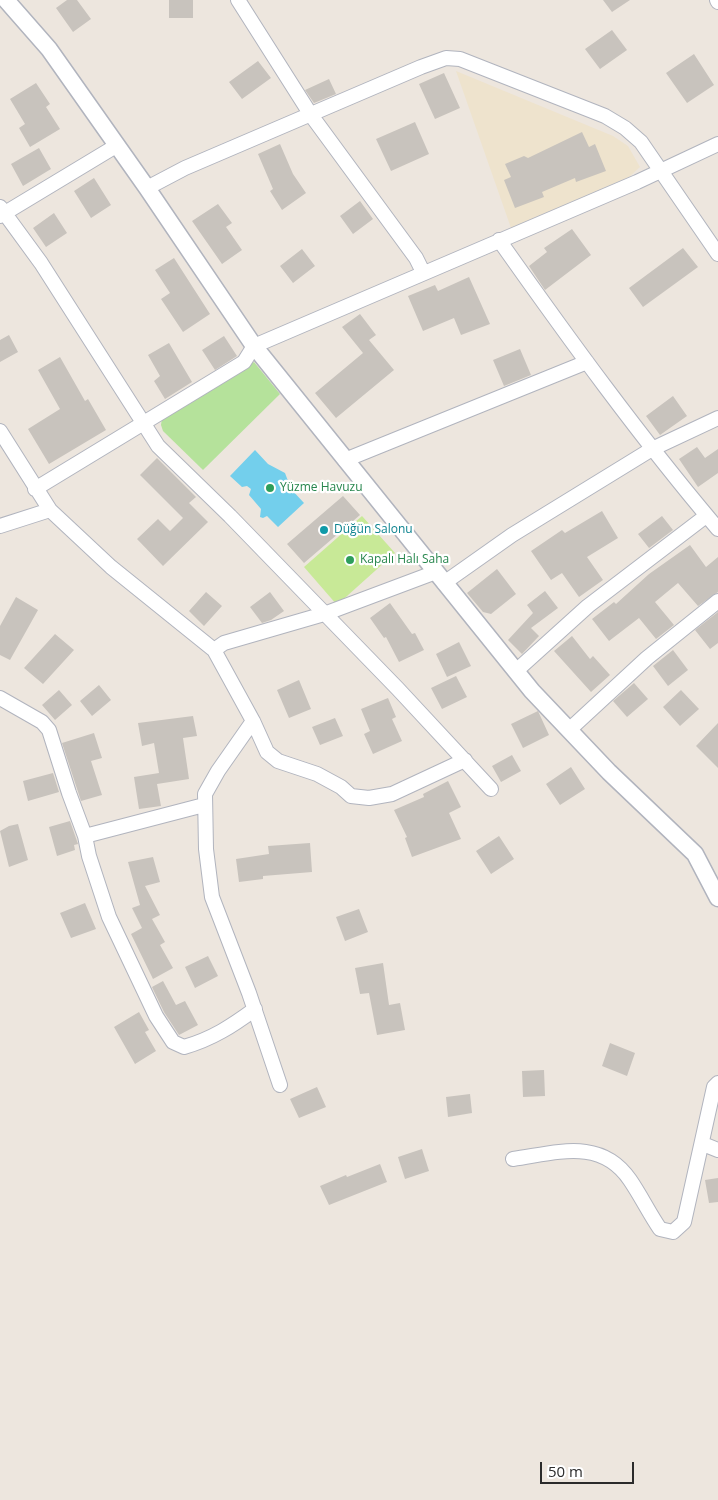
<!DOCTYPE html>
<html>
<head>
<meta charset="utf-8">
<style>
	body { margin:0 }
	#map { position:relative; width:718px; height:1500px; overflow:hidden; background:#ede6de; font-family:"Open Sans",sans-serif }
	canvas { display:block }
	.scale { position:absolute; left:540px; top:1462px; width:94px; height:22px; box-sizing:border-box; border:2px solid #2b2b2b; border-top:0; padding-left:6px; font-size:15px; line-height:18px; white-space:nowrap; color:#2b2b2b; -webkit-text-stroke:4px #fff; paint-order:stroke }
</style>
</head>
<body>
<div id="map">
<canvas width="718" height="1500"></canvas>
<div class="scale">50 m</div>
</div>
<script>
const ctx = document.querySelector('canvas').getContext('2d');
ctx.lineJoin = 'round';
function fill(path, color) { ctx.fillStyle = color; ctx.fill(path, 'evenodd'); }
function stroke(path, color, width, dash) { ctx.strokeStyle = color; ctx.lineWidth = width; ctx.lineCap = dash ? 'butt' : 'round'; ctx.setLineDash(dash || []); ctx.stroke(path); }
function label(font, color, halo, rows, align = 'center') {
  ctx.font = font + ' "Open Sans",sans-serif'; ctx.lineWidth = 4.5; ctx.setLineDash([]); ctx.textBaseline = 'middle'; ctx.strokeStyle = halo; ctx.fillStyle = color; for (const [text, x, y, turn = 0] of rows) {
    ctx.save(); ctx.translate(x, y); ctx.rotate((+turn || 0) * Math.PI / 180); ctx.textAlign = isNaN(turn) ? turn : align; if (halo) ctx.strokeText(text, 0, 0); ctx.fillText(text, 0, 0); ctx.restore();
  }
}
fill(new Path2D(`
	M 456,71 L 613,136 L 628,146 L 640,167 L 629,177 L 511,228 Z`), '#eee3cd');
fill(new Path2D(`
	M 254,362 L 280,394 L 203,470 L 163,431 L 161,425 L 162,418 Z`), '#b5e29b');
fill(new Path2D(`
	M 362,516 L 395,553 L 337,605 L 304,567 Z`), '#c8e997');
fill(new Path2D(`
	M 255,450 L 268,464 L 285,473 L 291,489 L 304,503 L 278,527 L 267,516 L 263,518 L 260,517 L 261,509 L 249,495 L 251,489 L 247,486 L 242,487 L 230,476 Z`), '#73cfec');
fill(new Path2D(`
	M 67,0 L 77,0 L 91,19 L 73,32 L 56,8 Z
	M 169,0 L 193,0 L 193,18 L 169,18 Z
	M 603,0 L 630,0 L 612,12 Z
	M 612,30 L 627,50 L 600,69 L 585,49 Z
	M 694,54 L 714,85 L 687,103 L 666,73 Z
	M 258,61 L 271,78 L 242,99 L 229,82 Z
	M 444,73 L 460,108 L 435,119 L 419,84 Z
	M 329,79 L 336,94 L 314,103 L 305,90 Z
	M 36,83 L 50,104 L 46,107 L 60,129 L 30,147 L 19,128 L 25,124 L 10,99 Z
	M 415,122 L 429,154 L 391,171 L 376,139 Z
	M 582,132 L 589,147 L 595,144 L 606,171 L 576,182 L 575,178 L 542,192 L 544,197 L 515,208 L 504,180 L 511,177 L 505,164 L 524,156 L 528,158 Z
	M 280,144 L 293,174 L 306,193 L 282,210 L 270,191 L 273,189 L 258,154 Z
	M 39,148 L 51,169 L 23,186 L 11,164 Z
	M 94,178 L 111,205 L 91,218 L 74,191 Z
	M 360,201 L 373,219 L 353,234 L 340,216 Z
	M 218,204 L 232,223 L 226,227 L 242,250 L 222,264 L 192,221 Z
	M 54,213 L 67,233 L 46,247 L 33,228 Z
	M 572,229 L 591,255 L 545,290 L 529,266 L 547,252 L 544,248 Z
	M 683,248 L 698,267 L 643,307 L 629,288 Z
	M 302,249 L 315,266 L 293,283 L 280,266 Z
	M 174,258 L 210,314 L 183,332 L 161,299 L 170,293 L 155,270 Z
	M 469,277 L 490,324 L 461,335 L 454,318 L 423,331 L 408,296 L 435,285 L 438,291 Z
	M 360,314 L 376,335 L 369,340 L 394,370 L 336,418 L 315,393 L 363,353 L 342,327 Z
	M 9,335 L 18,352 L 0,362 L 0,340 Z
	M 224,336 L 237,356 L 215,370 L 202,350 Z
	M 169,343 L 192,382 L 165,399 L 154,381 L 160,376 L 148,355 Z
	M 520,349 L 531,375 L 504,386 L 493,360 Z
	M 60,357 L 85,401 L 88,399 L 106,430 L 49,464 L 28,429 L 60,409 L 38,370 Z
	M 673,396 L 687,416 L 660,435 L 646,416 Z
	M 697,447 L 705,458 L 718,449 L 718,473 L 698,487 L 679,459 Z
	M 157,458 L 196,497 L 189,503 L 208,522 L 163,566 L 137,539 L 158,519 L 170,531 L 183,518 L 140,475 Z
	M 343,496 L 360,515 L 304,563 L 287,544 Z
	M 602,511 L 618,538 L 587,557 L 603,580 L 579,597 L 562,573 L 551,580 L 531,551 L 562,530 L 565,533 Z
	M 662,516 L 673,530 L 649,548 L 638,534 Z
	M 690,545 L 706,567 L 718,557 L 718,592 L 698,606 L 678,583 L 655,602 L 674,625 L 656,639 L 639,618 L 609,641 L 592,619 L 614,602 L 616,604 L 649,574 Z
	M 497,569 L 516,594 L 491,614 L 483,612 L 467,593 Z
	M 545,591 L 558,608 L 531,628 L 539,636 L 522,654 L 508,640 L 533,613 L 527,605 Z
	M 206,592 L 222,606 L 204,626 L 189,611 Z
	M 270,592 L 284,611 L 271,620 L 262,623 L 250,607 Z
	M 16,597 L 38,610 L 10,660 L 0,655 L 0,626 Z
	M 390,603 L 412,634 L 415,633 L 424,650 L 399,662 L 386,637 L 384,638 L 370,618 Z
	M 718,612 L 718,643 L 710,649 L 695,630 Z
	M 55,634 L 74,650 L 43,684 L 24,668 Z
	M 572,636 L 590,659 L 593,656 L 610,675 L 591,692 L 554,651 Z
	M 459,642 L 471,666 L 447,677 L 436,654 Z
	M 673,650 L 688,670 L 668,686 L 653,666 Z
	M 456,676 L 467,697 L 442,709 L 431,688 Z
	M 299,680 L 311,709 L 289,718 L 277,690 Z
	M 634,683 L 648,699 L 627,717 L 613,701 Z
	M 99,685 L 111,700 L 92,716 L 80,701 Z
	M 59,690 L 72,705 L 55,720 L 42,705 Z
	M 681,690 L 699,709 L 680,726 L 663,707 Z
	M 388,698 L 396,717 L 392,719 L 402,741 L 373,754 L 364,734 L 370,731 L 361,709 Z
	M 538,711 L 549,735 L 523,748 L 511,724 Z
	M 193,716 L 197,736 L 183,738 L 189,779 L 157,784 L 161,806 L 139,809 L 134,777 L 159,773 L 154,743 L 142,746 L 138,723 Z
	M 335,718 L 343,736 L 320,745 L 312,727 Z
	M 718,723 L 718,768 L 696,746 Z
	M 94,733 L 102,758 L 91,761 L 102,795 L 81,801 L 62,743 Z
	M 512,755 L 521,771 L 501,782 L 492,766 Z
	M 571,767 L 585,789 L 560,805 L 546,784 Z
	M 53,773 L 59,792 L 28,801 L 23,781 Z
	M 448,781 L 461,807 L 449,813 L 461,839 L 412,857 L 405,838 L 407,837 L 394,810 L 424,797 L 423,794 Z
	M 70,821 L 78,844 L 74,845 L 75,850 L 57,856 L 49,827 Z
	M 18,824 L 28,860 L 9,867 L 0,831 L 9,826 Z
	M 499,836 L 514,859 L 491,874 L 476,851 Z
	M 310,843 L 312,872 L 263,876 L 263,879 L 239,882 L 236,859 L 269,854 L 268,846 Z
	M 153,857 L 160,882 L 145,886 L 160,915 L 152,919 L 165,942 L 160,945 L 173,968 L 153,979 L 131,934 L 142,928 L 132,908 L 140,905 L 128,862 Z
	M 85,903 L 96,929 L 71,938 L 60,913 Z
	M 359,909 L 368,932 L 345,941 L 336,917 Z
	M 208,956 L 218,976 L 195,988 L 185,967 Z
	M 383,963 L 389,1005 L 400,1003 L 405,1030 L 377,1035 L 369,993 L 360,994 L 355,968 Z
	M 163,981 L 176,1005 L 185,1001 L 198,1025 L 179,1035 L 164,1012 L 152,987 Z
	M 139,1012 L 149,1030 L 145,1032 L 156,1051 L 135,1064 L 114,1027 Z
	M 610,1043 L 635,1053 L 627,1076 L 602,1066 Z
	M 544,1070 L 545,1096 L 523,1097 L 522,1071 Z
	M 317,1087 L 326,1107 L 299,1118 L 290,1099 Z
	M 470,1094 L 472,1113 L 448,1117 L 446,1097 Z
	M 422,1149 L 429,1171 L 405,1179 L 398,1157 Z
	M 380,1164 L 387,1182 L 329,1205 L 320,1186 L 346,1175 L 347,1177 Z
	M 718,1178 L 718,1202 L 709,1203 L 705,1180 Z`), '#c8c3bd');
const minor = new Path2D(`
	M 238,0 L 311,115 L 416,258 L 423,272
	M 717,0 L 718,2
	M 147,188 L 185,168 L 421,67 L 446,58 L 460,59 L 605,116 L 625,128 L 641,142 L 718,254
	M 0,207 L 41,263 L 158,446 L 230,516 L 398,689 L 491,789
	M 0,216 L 116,146
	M 499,240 C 569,339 640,437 718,529
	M 0,431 L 50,510 L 111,567 L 214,650 L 253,721 L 267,752 L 278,761 L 317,774 L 341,787 L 351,796 L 369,798 L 392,794 L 465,760
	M 345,460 L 587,362
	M 35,489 L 244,362 L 254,346 L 637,182 L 718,144
	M 0,526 L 50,510
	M 444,583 L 512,535 L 652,449 L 718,418
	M 214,650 L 224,643 L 324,614 L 436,572
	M 516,671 L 588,606 L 706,516
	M 0,698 L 42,722 L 49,730 L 69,793 L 85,836 L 89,856 L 109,917 L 156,1016 L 173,1042 L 184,1047 C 212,1039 232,1026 255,1009
	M 253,721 L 218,771 L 205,794 L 206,849 L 212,897 L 249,993 L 280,1085
	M 569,730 L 647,658 L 718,601
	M 85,836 L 204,805
	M 703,1144 L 718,1150
	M 513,1159 C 556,1153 601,1137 630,1180 C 641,1196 649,1213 660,1229 L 673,1232 L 684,1222 L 714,1087 L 718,1083`);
const tertiary = new Path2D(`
	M 6,0 L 49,49 L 147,188 L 254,346 L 532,691 L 609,772 L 695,854 L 718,898`);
stroke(minor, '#b1b4be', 16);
stroke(tertiary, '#b1b4be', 19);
stroke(minor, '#fff', 14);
stroke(tertiary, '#fff', 16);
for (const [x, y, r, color] of [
	[270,488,5,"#2e9e5b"],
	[324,530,5,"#0f9aa8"],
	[350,560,5,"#2e9e5b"]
]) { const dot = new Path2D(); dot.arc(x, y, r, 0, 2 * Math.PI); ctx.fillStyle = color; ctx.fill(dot); stroke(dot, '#fff', 2); }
label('12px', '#27864d', '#fff', [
	["Yüzme Havuzu",280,488],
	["Kapalı Halı Saha",360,560]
], 'left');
label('12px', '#0d838f', '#fff', [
	["Düğün Salonu",334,530]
], 'left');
</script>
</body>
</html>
